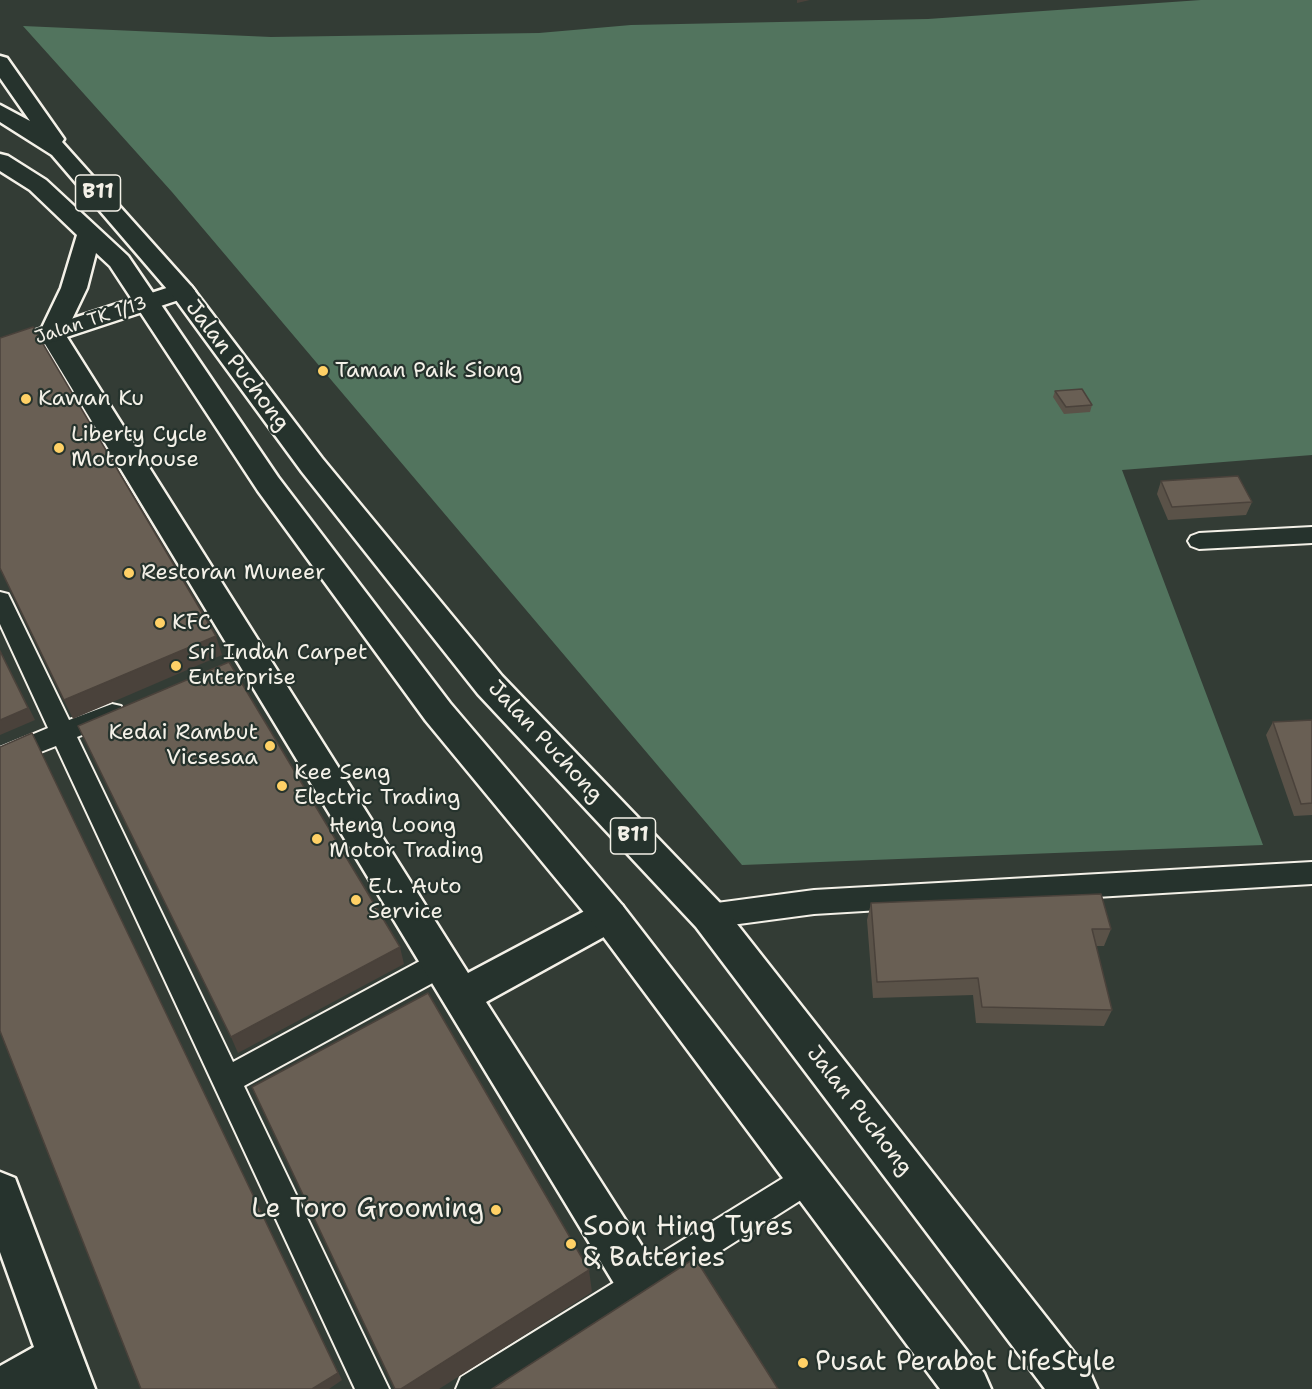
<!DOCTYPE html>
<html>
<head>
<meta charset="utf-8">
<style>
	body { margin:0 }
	canvas { display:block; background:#333c35 }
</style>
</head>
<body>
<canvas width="1312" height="1389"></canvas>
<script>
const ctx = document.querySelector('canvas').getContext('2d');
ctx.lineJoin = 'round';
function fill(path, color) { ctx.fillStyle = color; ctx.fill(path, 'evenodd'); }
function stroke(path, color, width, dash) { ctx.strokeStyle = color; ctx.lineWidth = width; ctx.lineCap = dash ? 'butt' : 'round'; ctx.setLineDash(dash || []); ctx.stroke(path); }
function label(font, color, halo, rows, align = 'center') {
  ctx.font = font + ' "Shantell Sans",sans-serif'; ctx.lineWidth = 4.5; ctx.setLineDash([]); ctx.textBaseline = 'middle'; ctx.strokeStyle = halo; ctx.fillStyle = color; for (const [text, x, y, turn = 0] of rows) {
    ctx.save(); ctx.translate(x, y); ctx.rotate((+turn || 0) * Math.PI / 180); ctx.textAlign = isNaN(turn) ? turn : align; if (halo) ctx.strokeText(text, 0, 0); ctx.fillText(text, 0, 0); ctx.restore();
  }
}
fill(new Path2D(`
	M 1201,0 L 1312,0 L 1312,455 L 1122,470 L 1263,845 L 742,865 L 172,192 L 23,26 L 271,37 L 539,33 L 631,25 L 928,19 Z`), '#52745e');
const lane = new Path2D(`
	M 1312,527 L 1312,543 L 1199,549 L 1191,546 L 1188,541 L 1191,536 L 1199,533 Z
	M 0,592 L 8,594 L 11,600 L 69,720 L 112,704 L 121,706 L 124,713 L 121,720 L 77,737 L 233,1062 L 431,955 L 441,952 L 451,955 L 455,964 L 451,973 L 244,1086 L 389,1389 L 355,1389 L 56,746 L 0,768 L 0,748 L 48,728 L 0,624 Z
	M 1312,862 L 1312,884 L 814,914 L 709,928 L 699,924 L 695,916 L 699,908 L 709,904 L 814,890 Z
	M 809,1162 L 820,1166 L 824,1177 L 820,1188 L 503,1389 L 456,1389 L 461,1377 Z`);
const street = new Path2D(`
	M 52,326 L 61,328 L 65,334 L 468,973 L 596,905 L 609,900 L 622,905 L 628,916 L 622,927 L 486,1002 L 656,1268 L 662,1284 L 656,1300 L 640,1306 L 624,1300 L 39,334 L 43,328 Z
	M 0,1172 L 15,1178 L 95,1389 L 0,1389 L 0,1366 L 34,1347 L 0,1252 Z`);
const secondary = new Path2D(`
	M 182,283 L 191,286 L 195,291 L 191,296 L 0,359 L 0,342 Z`);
const primary = new Path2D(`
	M 0,56 L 7,58 L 64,139 L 62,142 L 191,286 L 322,458 L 502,676 L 722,905 L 1090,1373 L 1097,1389 L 1045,1389 L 696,927 L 478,694 L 302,472 L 173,296 L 52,155 L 0,122 L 0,105 L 30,121 L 0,78 Z
	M 0,154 L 8,156 L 46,180 L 128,256 L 278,477 L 450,703 L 622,905 L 984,1373 L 991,1389 L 940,1389 L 596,927 L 426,721 L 258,491 L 110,266 L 96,253 L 87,288 L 65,334 L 61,340 L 52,342 L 43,340 L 39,334 L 61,288 L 77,235 L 30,190 L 0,171 Z`);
stroke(lane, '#f4f1e8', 4);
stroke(street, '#f4f1e8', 5);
stroke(secondary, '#f4f1e8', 5);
stroke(primary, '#f4f1e8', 5);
fill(lane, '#26332d');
fill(street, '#26332d');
fill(secondary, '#26332d');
fill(primary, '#26332d');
fill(new Path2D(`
	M 1055,391 L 1092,405 L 1090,412 L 1064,414 L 1053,397 Z
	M 1161,481 L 1252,502 L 1246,515 L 1168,520 L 1157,494 Z
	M 1312,721 L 1312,815 L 1294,816 L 1266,735 L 1273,722 Z
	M 871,903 L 1111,929 L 1104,946 L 1096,946 L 1112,1010 L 1104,1026 L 976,1023 L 973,995 L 873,998 L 867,920 Z`), '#5a5248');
fill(new Path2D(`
	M 797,0 L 810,0 L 797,3 Z
	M 216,636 L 222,655 L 73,719 L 64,700 Z
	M 0,650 L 35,720 L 0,735 Z
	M 32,733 L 342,1380 L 329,1389 L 312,1389 Z
	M 400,947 L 404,964 L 238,1053 L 231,1037 Z
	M 589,1270 L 592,1292 L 439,1389 L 401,1389 Z`), '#4a423b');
const building = new Path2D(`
	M 33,327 L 216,636 L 64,700 L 0,568 L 0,338 Z
	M 1082,389 L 1092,405 L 1066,407 L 1055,391 Z
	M 1238,476 L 1252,502 L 1172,507 L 1161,481 Z
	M 0,651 L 28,708 L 0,720 Z
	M 229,662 L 400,947 L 231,1037 L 78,726 Z
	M 1312,720 L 1312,803 L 1301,804 L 1273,722 Z
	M 32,733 L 338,1373 L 312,1389 L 141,1389 L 0,1031 L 0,747 Z
	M 1101,894 L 1111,929 L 1092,929 L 1112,1010 L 982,1007 L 978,978 L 877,982 L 871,903 Z
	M 428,993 L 589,1270 L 401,1389 L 395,1389 L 252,1087 Z
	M 695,1258 L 778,1389 L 492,1389 Z`);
fill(building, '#695f54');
stroke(building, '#4a423b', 1.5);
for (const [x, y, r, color] of [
	[323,371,6,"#ffd166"],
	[26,399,6,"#ffd166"],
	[59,448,6,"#ffd166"],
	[129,573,6,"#ffd166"],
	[160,623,6,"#ffd166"],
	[176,666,6,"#ffd166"],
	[270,746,6,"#ffd166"],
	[282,786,6,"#ffd166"],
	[317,839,6,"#ffd166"],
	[356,900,6,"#ffd166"],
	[496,1210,6,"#ffd166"],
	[571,1244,6,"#ffd166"],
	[803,1363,6,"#ffd166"]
]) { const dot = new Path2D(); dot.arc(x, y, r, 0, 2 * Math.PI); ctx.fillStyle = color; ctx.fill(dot); stroke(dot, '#26332d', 2); }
label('18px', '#f4f1e8', '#26332d', [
	["Jalan TK 1/13",91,321,-18]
]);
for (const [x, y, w] of [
	[98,193,45],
	[633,836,45]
]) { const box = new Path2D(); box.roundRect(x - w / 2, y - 18, w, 36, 4.5); ctx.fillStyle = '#26332d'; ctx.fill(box); stroke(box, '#f4f1e8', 1.5); }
label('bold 21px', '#f4f1e8', null, [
	["B11",98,193],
	["B11",633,836]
]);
label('22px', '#f4f1e8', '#26332d', [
	["Jalan Puchong",237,366,53],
	["Jalan Puchong",545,742,47],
	["Jalan Puchong",859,1111,52]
]);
label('22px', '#f4f1e8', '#26332d', [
	["Taman Paik Siong",335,371],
	["Kawan Ku",38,399],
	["Liberty Cycle",71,435],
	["Motorhouse",71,460],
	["Restoran Muneer",141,573],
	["KFC",172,623],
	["Sri Indah Carpet",188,653],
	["Enterprise",188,678],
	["Kedai Rambut",258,733,"right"],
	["Vicsesaa",258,758,"right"],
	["Kee Seng",294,773],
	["Electric Trading",294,798],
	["Heng Loong",329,826],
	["Motor Trading",329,851],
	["E.L. Auto",368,887],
	["Service",368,912]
], 'left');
label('27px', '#f4f1e8', '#26332d', [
	["Le Toro Grooming",484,1210,"right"],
	["Soon Hing Tyres",583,1228],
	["& Batteries",583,1259],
	["Pusat Perabot LifeStyle",815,1363]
], 'left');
</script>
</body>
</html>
